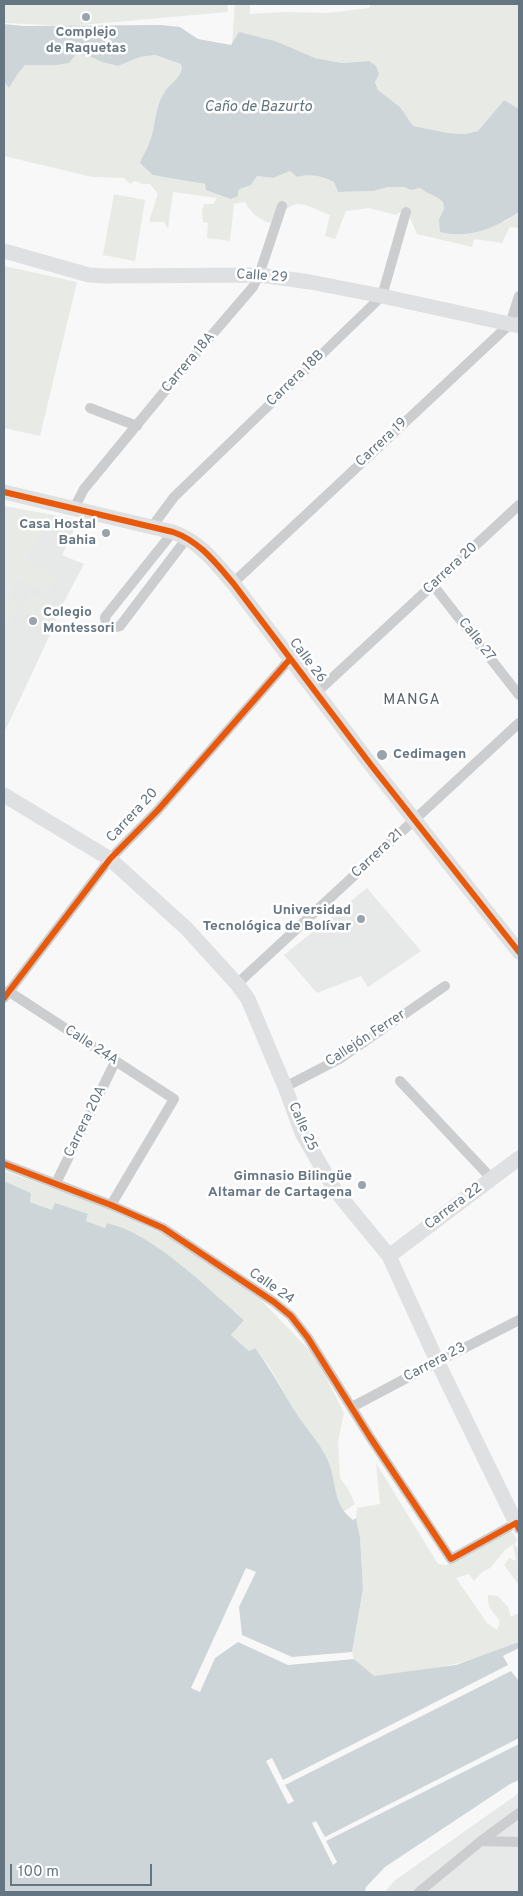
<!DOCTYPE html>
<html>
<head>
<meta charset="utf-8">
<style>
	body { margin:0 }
	#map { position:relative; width:523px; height:1896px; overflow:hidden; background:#f8f8f8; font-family:Overpass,sans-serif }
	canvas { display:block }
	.frame { position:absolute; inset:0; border:5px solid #657581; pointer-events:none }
	.scale { position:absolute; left:10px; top:1864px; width:142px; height:22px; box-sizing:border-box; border:2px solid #657581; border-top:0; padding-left:6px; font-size:15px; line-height:18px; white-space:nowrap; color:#657581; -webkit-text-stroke:4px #fff; paint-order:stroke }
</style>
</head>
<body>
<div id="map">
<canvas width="523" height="1896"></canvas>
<div class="frame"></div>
<div class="scale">100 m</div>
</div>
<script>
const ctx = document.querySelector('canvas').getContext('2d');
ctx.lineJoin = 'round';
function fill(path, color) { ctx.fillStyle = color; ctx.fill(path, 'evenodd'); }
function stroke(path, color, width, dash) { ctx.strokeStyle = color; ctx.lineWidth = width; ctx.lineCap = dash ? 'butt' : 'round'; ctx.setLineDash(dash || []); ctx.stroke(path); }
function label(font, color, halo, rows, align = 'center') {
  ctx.font = font + ' Overpass,sans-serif'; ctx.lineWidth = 5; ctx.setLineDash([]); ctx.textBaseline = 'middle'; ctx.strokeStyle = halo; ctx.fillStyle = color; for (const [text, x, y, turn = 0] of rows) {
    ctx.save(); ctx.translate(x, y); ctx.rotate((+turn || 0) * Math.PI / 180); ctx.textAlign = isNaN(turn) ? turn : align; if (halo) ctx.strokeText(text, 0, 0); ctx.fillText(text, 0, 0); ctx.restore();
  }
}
fill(new Path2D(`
	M 48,514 L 79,520 L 62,555 L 84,564 L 56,617 L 55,624 L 4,733 L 4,633 L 8,595 Z
	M 367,888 L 421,951 L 368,987 L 361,976 L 317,993 L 284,955 Z
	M 519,1793 L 519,1892 L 385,1892 L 394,1881 Z`), '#e7e8e8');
fill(new Path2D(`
	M 4,4 L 227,4 L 228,12 L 70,26 L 4,23 Z
	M 235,4 L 250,4 L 250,14 L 284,12 L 328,13 L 369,8 L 371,4 L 519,4 L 519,109 L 504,100 L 478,131 L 465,134 L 448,133 L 413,126 L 400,107 L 378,90 L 369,61 L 342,63 L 315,58 L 262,37 L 232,45 Z
	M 76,54 L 89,56 L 102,62 L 118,66 L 140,57 L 155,55 L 181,64 C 185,75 169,84 164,93 C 155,106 156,123 152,138 C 149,147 144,155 140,163 L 194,182 L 238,191 L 240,189 L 251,185 L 257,176 L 273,178 L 290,171 L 297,177 C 311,173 321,176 334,182 L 338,192 L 374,191 L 388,187 L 404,187 L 411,190 L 420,188 C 428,194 437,196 443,202 L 444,209 L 439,219 L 505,222 L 519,212 L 519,228 L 510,227 L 502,243 L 474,239 L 472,247 L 417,234 L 406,208 L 396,215 L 369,208 L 346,211 L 335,239 L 325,236 L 330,215 C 295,201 299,197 270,223 C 258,219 251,213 245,202 L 234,204 L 230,241 L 207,238 L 208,223 L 203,222 L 202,212 L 204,204 L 213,204 L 217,198 L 173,192 L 168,229 L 164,222 L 150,222 L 150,218 L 158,194 L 150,184 L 143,184 L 135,181 L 130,184 L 124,178 L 92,177 L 4,156 L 4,82 L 9,88 L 17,75 L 25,65 L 56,65 Z
	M 114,194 L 145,200 L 135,261 L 103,255 Z
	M 4,266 L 77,282 L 40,436 L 4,428 Z
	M 4,506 L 48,514 L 8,595 L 20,603 L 4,634 Z
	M 27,560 L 57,576 L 48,594 L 17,578 Z
	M 30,593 L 61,608 L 51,627 L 21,611 Z
	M 4,1171 L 103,1206 L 188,1246 L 259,1298 L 316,1357 L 344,1413 L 338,1442 L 340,1478 L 348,1489 L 355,1504 L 343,1512 L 337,1501 L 328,1462 L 296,1414 L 269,1366 L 255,1348 L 249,1351 L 231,1335 L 244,1320 C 208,1289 152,1233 107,1223 L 106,1228 L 86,1221 L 88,1214 L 55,1204 L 52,1210 L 30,1202 L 31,1193 L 4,1181 Z
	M 376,1463 L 438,1564 L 446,1565 L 462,1558 L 509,1530 L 514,1534 L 517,1541 L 514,1544 L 519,1549 L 519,1585 L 504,1565 L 509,1558 L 516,1561 L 513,1544 L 505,1550 L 490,1568 L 482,1572 L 474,1581 L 469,1574 L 456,1578 L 487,1623 L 497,1630 C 504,1619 495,1617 490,1608 C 488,1605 488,1599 488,1595 L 498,1596 L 508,1607 L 511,1617 L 519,1613 L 519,1642 C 473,1663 425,1672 374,1677 L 354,1659 L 352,1652 L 363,1589 L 360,1537 L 356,1518 L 357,1508 L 380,1504 Z`), '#e7eae5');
fill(new Path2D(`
	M 4,24 L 23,26 L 161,25 L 180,27 L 198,39 L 231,45 L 239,32 L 275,41 L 315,58 L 342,63 L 369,61 L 376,66 L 379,74 L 375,82 L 378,90 L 400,107 L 413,126 L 448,133 L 465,134 L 478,131 L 504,100 L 519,109 L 519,212 C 495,228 470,239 440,232 L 439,219 L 444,209 L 443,202 C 437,196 428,194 420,188 L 411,190 L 404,187 L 388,187 L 374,191 L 338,192 L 334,182 C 321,176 310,173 297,177 L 290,171 L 273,178 L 257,176 L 251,185 L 240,189 L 238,191 L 238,196 L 231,199 L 206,190 L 205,184 L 153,175 L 140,163 C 143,155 149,147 151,138 C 156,123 155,106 164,93 C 169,84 185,75 181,64 L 155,55 L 140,57 L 118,66 L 102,62 L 89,56 L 76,54 L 69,63 L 56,65 L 25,65 L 17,75 L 9,88 L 4,82 Z
	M 4,1181 L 31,1193 L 30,1202 L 52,1210 L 55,1203 L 88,1214 L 86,1221 L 105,1228 L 107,1223 C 153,1233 208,1289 244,1320 L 231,1335 L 249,1351 L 255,1348 C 271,1369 282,1391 296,1413 C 306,1429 321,1444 328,1461 C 338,1484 331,1503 353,1520 L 356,1518 L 360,1537 L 363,1589 L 352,1652 L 292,1657 L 242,1635 L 239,1607 L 256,1572 L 246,1568 L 191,1688 L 200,1692 L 215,1658 L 238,1642 L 288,1665 L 354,1659 L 374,1676 L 456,1665 L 519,1642 L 519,1648 L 503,1656 L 508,1665 L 283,1780 L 272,1758 L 266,1761 L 288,1804 L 294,1801 L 285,1785 L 511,1671 L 518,1680 L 519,1679 L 519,1738 L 325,1837 L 316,1821 L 312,1823 L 333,1865 L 337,1862 L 326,1841 L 519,1744 L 519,1780 L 510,1784 L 385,1867 L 366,1887 L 365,1892 L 4,1892 Z`), '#cdd5d8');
stroke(new Path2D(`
	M 90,408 L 137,426
	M 74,508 L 84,489 L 192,358 L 253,287 L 259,275 L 282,206
	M 151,528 L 174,497 L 382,296 L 406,212
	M 173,532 L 105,617 C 105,625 112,629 120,626 L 187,538
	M 233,583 L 510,324 L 519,296
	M 433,585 L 519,695
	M 316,693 L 519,505
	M 237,984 L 519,723
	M 8,991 L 174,1099 L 111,1205
	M 4,998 L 110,859 L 158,810 L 290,659
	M 400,1081 L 492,1179
	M 285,1087 L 341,1058 L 445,986
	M 4,1164 L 111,1205 L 163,1228 L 274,1302 L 291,1316 L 308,1338 L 370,1437 L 451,1559 L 516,1523 L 519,1529
	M 56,1183 L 115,1062
	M 352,1407 L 433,1364 L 519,1320
	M 481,1841 L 519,1842
	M 419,1892 L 481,1841 L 519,1813`), '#cbcdce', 10);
stroke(new Path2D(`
	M 4,251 L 89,275 L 106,276 L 259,275 L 310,282 L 382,296 L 519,326
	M 4,492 L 173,532 C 199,541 215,562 233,583 L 371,765 L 519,952
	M 4,795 L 110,859 L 187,929 L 237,984 L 248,999 L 285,1087 L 302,1133 L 335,1190 L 389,1256 L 437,1361 L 516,1523 L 519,1521
	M 389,1256 L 519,1158`), '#dfe0e1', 15);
stroke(new Path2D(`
	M 4,492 L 173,532 C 199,541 215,562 233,583 L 371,765 L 519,952
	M 4,998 L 110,859 L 158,810 L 290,659
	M 4,1164 L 111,1205 L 163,1228 L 274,1302 L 291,1316 L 308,1338 L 370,1437 L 451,1559 L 516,1523 L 519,1529`), '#e8590c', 6);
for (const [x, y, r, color] of [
	[86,17,5,"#98a3ab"],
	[106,533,5,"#98a3ab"],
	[33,621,5,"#98a3ab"],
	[382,755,6,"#98a3ab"],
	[361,919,5,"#98a3ab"],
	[362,1185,5,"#98a3ab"]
]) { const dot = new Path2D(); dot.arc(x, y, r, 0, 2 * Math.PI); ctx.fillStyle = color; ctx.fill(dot); stroke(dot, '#fff', 2); }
label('bold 14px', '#657581', '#fff', [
	["Complejo",86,33,"center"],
	["de Raquetas",86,49,"center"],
	["Casa Hostal",96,525],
	["Bahia",96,541],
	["Colegio",43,613,"left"],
	["Montessori",43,629,"left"],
	["Cedimagen",393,755,"left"],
	["Universidad",351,911],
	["Tecnológica de Bolívar",351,927],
	["Gimnasio Bilingüe",352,1177],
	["Altamar de Cartagena",352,1193]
], 'right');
label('14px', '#657581', '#fff', [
	["Calle 29",262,277,4],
	["Carrera 18A",189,363,-50],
	["Carrera 18B",296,379,-44],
	["Carrera 19",382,443,-43],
	["Carrera 20",451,569,-43],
	["Calle 27",476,640,52],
	["Calle 26",307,661,53],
	["Carrera 20",133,816,-47],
	["Carrera 21",378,854,-43],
	["Callejón Ferrer",366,1039,-33],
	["Calle 24A",91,1046,33],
	["Carrera 20A",86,1122,-64],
	["Calle 25",302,1127,66],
	["Carrera 22",454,1207,-37],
	["Calle 24",271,1287,35],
	["Carrera 23",435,1363,-28]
]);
label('italic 15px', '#60747b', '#fff', [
	["Caño de Bazurto",258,108]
]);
ctx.letterSpacing = '1px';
label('15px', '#57636c', '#fff', [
	["MANGA",412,701]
]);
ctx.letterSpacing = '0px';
</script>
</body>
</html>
